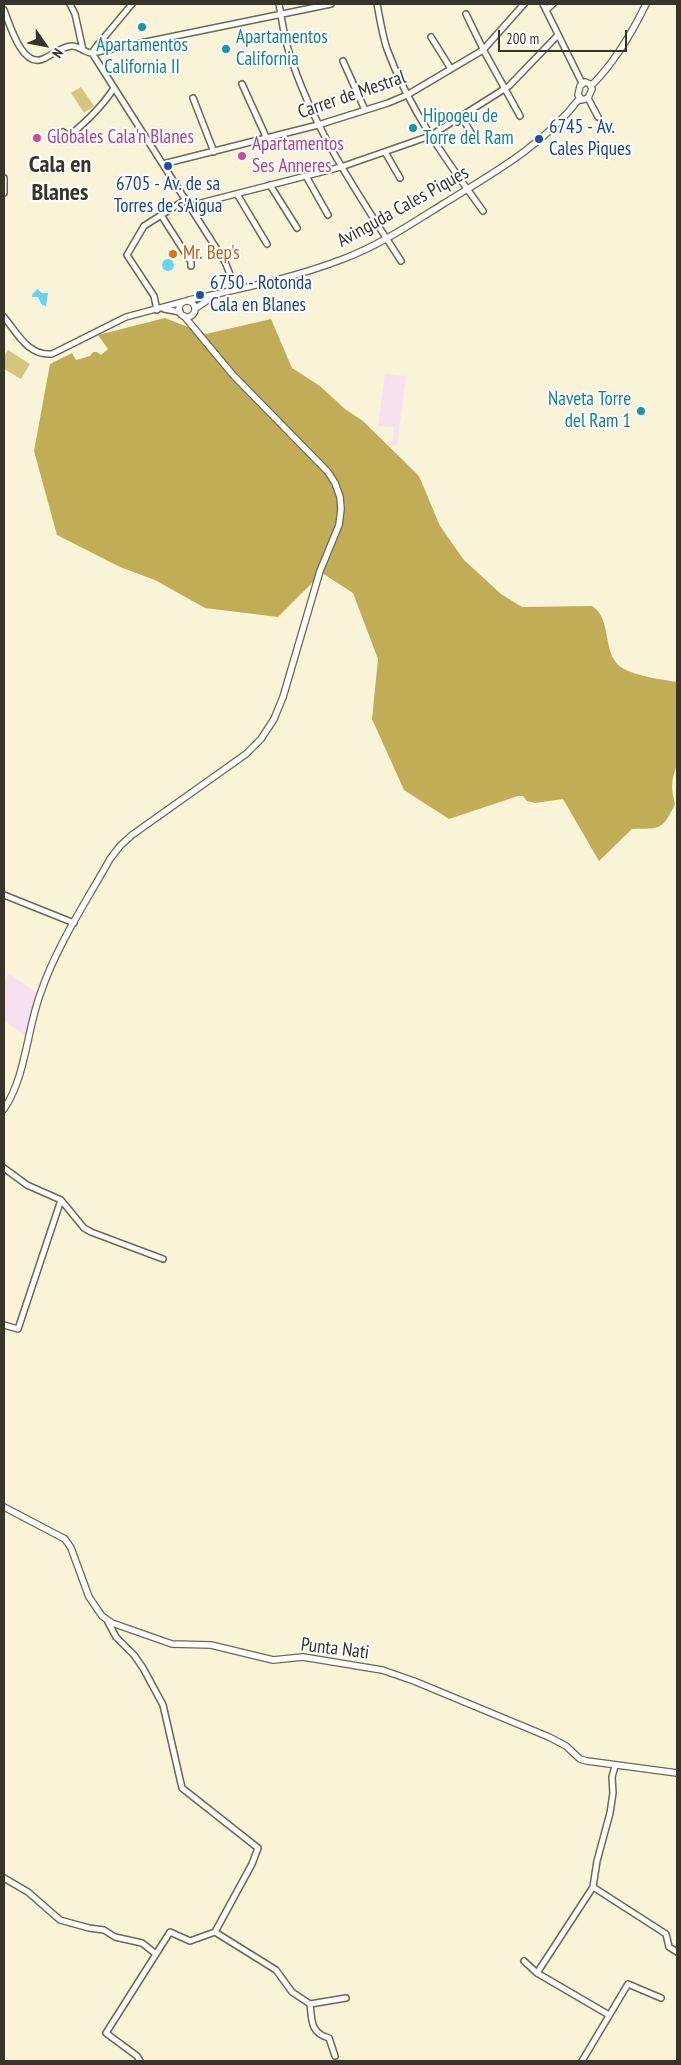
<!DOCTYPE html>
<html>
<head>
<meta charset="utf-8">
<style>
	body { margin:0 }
	#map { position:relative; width:681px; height:2065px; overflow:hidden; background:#f9f3d8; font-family:"PT Sans Narrow",sans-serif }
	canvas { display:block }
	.frame { position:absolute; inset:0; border:5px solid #37352a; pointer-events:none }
	.north { position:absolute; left:20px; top:20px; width:50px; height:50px; -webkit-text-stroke:4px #fff; paint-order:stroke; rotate:123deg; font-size:14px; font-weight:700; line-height:20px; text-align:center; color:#37352a }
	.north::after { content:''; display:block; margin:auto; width:18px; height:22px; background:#37352a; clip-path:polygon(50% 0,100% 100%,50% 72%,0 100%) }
	.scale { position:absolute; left:498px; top:30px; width:129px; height:22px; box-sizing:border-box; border:2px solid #37352a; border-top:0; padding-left:6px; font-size:15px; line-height:18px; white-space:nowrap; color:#37352a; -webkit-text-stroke:4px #fff; paint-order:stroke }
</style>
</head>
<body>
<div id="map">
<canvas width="681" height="2065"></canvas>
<div class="frame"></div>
<div class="north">N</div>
<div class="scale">200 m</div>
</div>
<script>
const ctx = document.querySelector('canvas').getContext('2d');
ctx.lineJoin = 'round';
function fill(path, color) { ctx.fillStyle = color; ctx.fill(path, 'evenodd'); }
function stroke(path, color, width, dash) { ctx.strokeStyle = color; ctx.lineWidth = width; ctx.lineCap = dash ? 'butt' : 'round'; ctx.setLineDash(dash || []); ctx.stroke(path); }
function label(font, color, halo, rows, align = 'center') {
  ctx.font = font + ' "PT Sans Narrow",sans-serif'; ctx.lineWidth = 4; ctx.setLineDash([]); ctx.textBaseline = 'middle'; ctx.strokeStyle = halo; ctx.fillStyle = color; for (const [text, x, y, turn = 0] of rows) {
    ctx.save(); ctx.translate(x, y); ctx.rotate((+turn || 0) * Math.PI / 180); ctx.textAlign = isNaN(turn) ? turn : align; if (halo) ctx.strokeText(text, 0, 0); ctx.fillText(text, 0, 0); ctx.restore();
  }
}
fill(new Path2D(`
	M 385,374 L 406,376 L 397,446 L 388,445 L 393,439 L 394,427 L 378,426 Z
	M 9,973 L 36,992 L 25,1036 L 4,1020 L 4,981 Z`), '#f7e1f0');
fill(new Path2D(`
	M 81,87 L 94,106 L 84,113 L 71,93 Z
	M 8,350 L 30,364 L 21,379 L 4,369 L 4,357 Z`), '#d6c57d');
fill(new Path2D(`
	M 165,318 L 206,334 L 271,319 L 292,368 L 320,386 L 345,409 L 363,421 L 419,476 L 440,526 L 464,560 L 501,594 L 522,607 L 592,606 C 614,620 600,656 624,669 C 640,677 660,679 677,682 L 677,765 C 671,780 671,789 675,804 C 662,831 661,828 632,829 L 599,861 L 563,799 L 535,803 L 527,801 L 523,796 L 518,796 L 449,819 L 404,790 L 372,719 L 378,659 L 353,593 L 322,573 L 278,617 L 205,608 L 155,580 L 120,567 L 57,535 L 34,451 L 50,364 L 72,353 L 76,360 L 90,356 L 93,352 L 97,352 L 101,355 L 108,349 L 98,335 Z`), '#c1ad55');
fill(new Path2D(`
	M162 265a6 6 0 1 1 12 0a6 6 0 1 1-12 0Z
	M 37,289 L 42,293 L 48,293 L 46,306 L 42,305 L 38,297 L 32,297 L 32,295 Z`), '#65d4f5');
const minor = new Path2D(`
	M 70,4 L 75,14 L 83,50
	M 279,4 C 282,20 284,37 289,52 C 313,129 358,194 401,261
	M 377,4 C 380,19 382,34 387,49 C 409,109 446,160 483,211
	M 543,4 L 582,83
	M 4,10 C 10,25 22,68 43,59 C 52,55 61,47 71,46 C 79,45 84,53 92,53 L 331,4
	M 546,10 L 553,4
	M 466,14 L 484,51 L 520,116
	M 431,37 L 451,69
	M 92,53 L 225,262 L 236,289
	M 92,53 L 96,47 L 132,4
	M 343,61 L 365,110
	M 242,84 L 267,139
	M 193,98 L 214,152
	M 588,98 L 598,117
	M 461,116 L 476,141
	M 63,132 L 69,136 C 86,122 102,107 114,88
	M 385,152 L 400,178
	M 163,164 L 318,125 L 388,103 L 407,95 L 483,50 L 524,4
	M 306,176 L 328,215
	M 4,178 L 4,193
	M 270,185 L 297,228
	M 237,194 L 267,244
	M 189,206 L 341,167 L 430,136 L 509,86 L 558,35
	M 161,215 L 191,262 L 191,266
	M 164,309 L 180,312
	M 157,310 L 154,296 L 127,255 L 144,226 L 185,200
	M 4,317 C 18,334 28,356 52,354 L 126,317 L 182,302
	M 4,895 L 74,923
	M 4,1168 L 27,1185 L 61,1200 L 84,1228 L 91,1232 L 163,1259
	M 4,1325 L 18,1329 L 61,1200
	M 108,1622 L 116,1637 L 134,1655 L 143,1668 L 163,1705 L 182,1788 L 258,1848 L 252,1864 L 215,1932 L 276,1970 L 292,1992 L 310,2004 L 346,1998
	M 4,1878 L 28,1892 L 60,1920 L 89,1928 L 104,1930 L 115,1937 L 142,1943 L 156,1954
	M 593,1887 L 666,1934 L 669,1947 L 677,1952
	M 524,1961 L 537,1973 L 609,2015
	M 537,1973 L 593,1887 L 597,1861 L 610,1813 L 613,1793 L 612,1777 L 615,1766
	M 310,2004 C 312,2020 310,2033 329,2038 L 335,2056
	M 140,2061 L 137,2056 L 106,2033 L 170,1932 L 190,1941 L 215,1932
	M 582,2061 L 628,1984 L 661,1998`);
const tertiary = new Path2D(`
	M 585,82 L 590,84 L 592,89 L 588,98 L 582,100 L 578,95 L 580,86 Z
	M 591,86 C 614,63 632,33 646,4
	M 189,300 C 240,289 294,278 343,259 C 378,246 411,224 443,204 C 493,173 543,146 580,98
	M179 309a8 8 0 1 1 16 0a8 8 0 1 1-16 0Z
	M 196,308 L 211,298
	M 4,1109 C 26,1077 27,1028 41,992 C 57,945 86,902 110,859 L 120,846 L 132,835 L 246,754 L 261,739 L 274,719 L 283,697 L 320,571 L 339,525 L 341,509 L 340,497 L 335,483 L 328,472 L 233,375 L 184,316
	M 4,1507 L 65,1539 L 71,1548 L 89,1597 L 102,1616 L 112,1623 L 172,1644 L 211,1645 L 273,1660 L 303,1657 L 382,1670 L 414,1681 L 549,1737 L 566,1746 L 580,1759 L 587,1761 L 677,1773`);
stroke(minor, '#6d6850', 8);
stroke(tertiary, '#6d6850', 8);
stroke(minor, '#fff', 5);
stroke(tertiary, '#fff', 5.5);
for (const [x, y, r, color] of [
	[142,27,5,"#0f9aa8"],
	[226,49,5,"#0f9aa8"],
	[413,128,5,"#0f9aa8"],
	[37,138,5,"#d1479c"],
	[539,139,5,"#1a4fb4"],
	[242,156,5,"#d1479c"],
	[168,166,5,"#1a4fb4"],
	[173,254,5,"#e8710a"],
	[200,295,5,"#1a4fb4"],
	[641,411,5,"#0f9aa8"]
]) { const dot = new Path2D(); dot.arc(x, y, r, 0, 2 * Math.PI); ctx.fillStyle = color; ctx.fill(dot); stroke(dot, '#fff', 2); }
label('19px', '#0d838f', '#fff', [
	["Apartamentos",236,38],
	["California",236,60],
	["Apartamentos",142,46,"center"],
	["California II",142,68,"center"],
	["Hipogeu de",423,117],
	["Torre del Ram",423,139],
	["Naveta Torre",631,400,"right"],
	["del Ram 1",631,422,"right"]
], 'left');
label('19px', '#37352a', '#fff', [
	["Carrer de Mestral",352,95,-19],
	["Avinguda Cales Piques",403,207,-29],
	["Punta Nati",335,1649,7]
]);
label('19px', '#164399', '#fff', [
	["6745 - Av.",549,128],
	["Cales Piques",549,150],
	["6705 - Av. de sa",168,185,"center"],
	["Torres de s'Aigua",168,207,"center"],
	["6750 - Rotonda",210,284],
	["Cala en Blanes",210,306]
], 'left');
label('19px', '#b23c85', '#fff', [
	["Globales Cala'n Blanes",47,138],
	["Apartamentos",252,145],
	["Ses Anneres",252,167]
], 'left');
label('19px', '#c56008', '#fff', [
	["Mr. Bep's",183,254]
], 'left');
label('bold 24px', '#37352a', '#fff', [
	["Cala en",60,165],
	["Blanes",60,193]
]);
</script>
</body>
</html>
